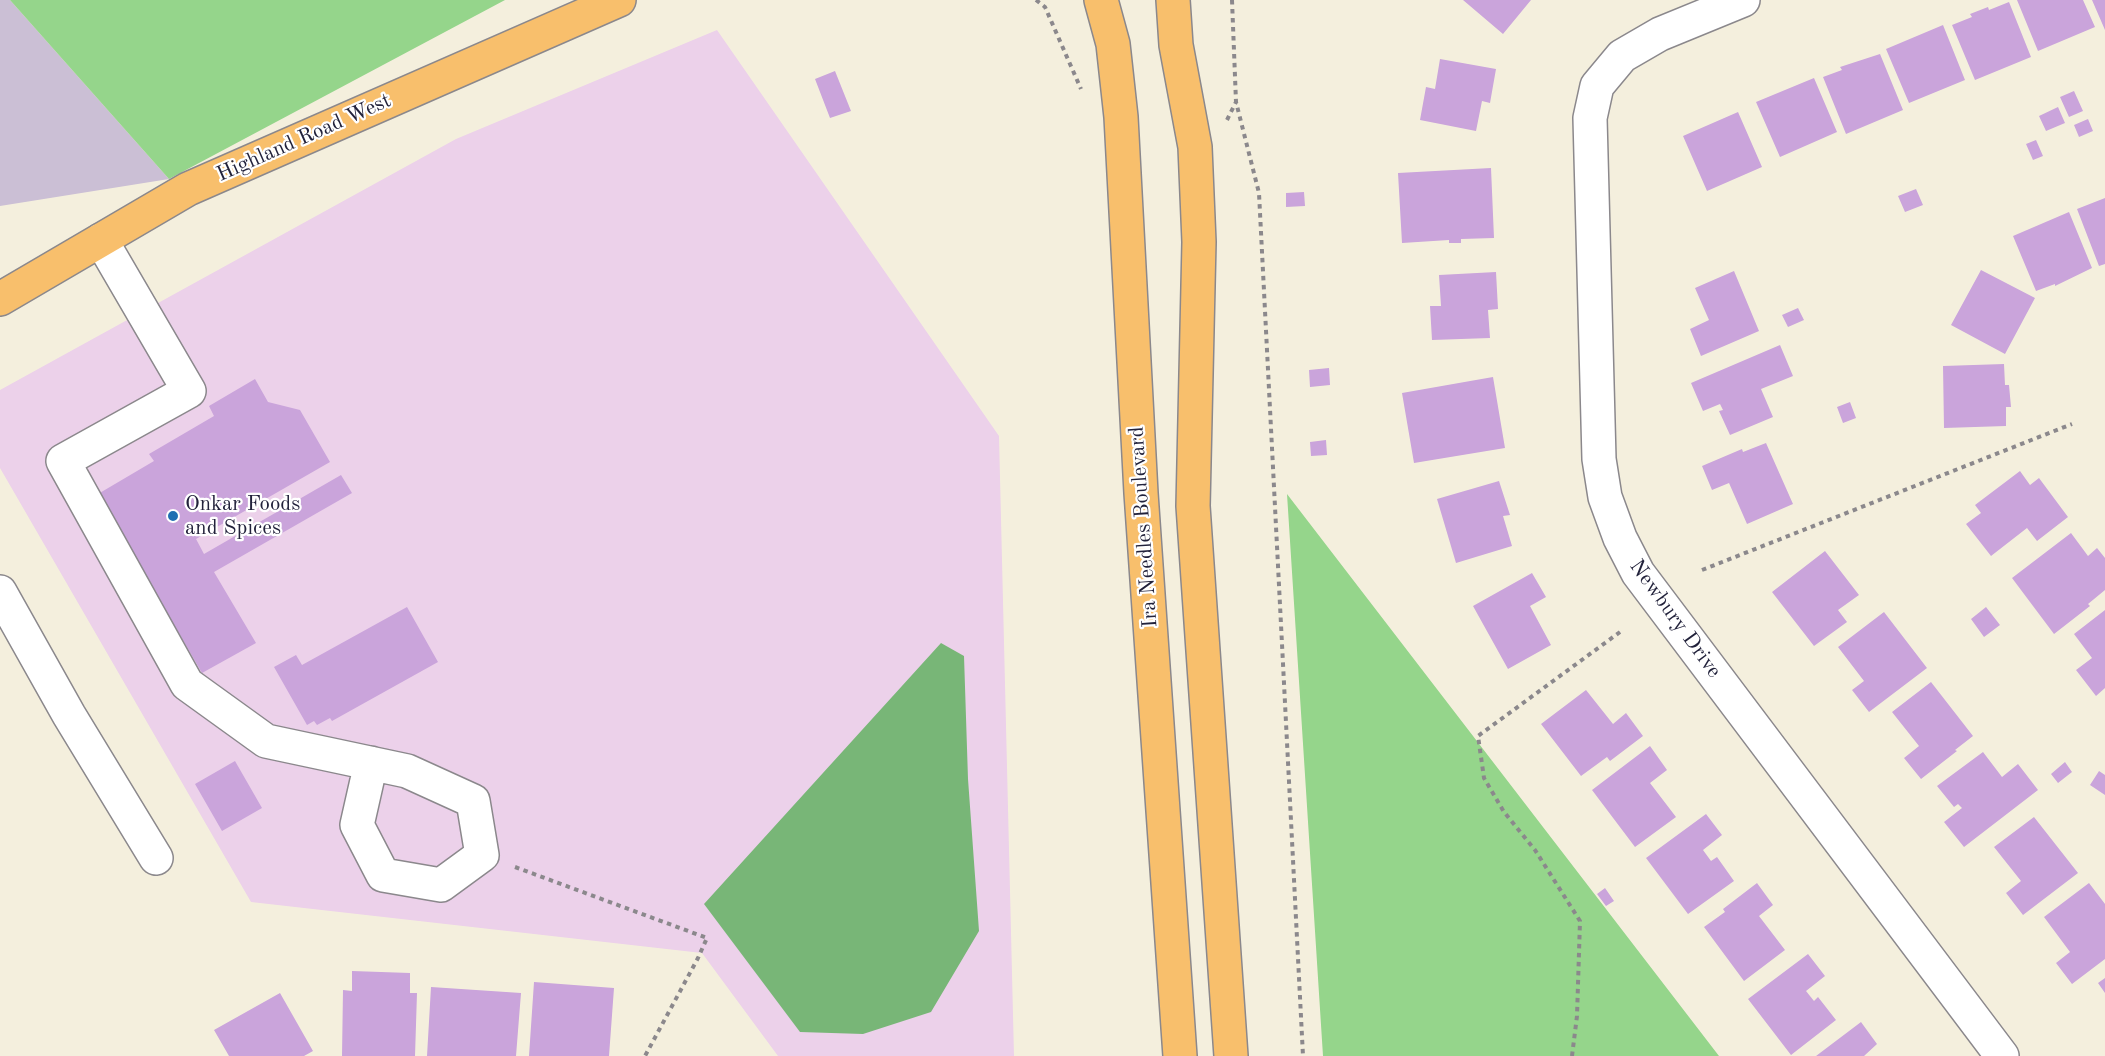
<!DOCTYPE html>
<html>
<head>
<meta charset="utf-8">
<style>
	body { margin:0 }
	canvas { display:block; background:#f4efdd }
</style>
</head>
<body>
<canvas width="2105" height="1056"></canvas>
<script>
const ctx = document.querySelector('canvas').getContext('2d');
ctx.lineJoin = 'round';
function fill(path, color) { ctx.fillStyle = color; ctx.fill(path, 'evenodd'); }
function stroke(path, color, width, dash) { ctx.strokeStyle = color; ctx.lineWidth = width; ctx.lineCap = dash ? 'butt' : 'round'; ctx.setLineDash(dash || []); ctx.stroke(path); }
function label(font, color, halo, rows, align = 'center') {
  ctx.font = font + ' "Old Standard TT",serif'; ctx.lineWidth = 4.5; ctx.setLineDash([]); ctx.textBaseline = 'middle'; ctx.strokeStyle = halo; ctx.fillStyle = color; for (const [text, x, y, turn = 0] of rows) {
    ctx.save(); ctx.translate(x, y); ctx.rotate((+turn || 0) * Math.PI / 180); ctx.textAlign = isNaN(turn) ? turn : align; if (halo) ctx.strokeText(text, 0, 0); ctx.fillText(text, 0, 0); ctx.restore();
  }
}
fill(new Path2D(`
	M 717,30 L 999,436 L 1014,1056 L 778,1056 L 702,953 L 251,902 L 0,468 L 0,390 L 456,139 Z`), '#ecd1ea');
fill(new Path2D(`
	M 0,0 L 10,0 L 169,179 L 0,206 Z`), '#cbbfd5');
fill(new Path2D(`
	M 10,0 L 505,0 L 169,179 Z
	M 1287,494 L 1719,1056 L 1323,1056 Z`), '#95d58b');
fill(new Path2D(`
	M 941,643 L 964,656 L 968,779 L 979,931 L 931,1012 L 863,1034 L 800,1032 L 704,904 Z`), '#78b677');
fill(new Path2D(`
	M 1463,0 L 1531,0 L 1503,34 Z
	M 2017,0 L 2083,0 L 2095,27 L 2038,51 Z
	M 2092,0 L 2105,0 L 2105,30 Z
	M 2009,2 L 2031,57 L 1975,80 L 1952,25 L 1972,17 L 1970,14 L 1988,7 L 1989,10 Z
	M 1943,25 L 1965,80 L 1909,103 L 1886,49 Z
	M 1880,54 L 1903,110 L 1846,134 L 1823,77 L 1842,70 L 1840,67 Z
	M 1440,59 L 1496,69 L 1490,103 L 1482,101 L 1476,131 L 1420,120 L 1426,87 L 1435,89 Z
	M 835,71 L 851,111 L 830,118 L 815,79 Z
	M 1814,78 L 1837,132 L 1780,157 L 1756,102 Z
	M 2074,91 L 2083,111 L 2069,117 L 2060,97 Z
	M 2058,107 L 2065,123 L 2046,131 L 2039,116 Z
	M 1738,112 L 1762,167 L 1707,191 L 1683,136 Z
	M 2088,119 L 2093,131 L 2079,137 L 2074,125 Z
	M 2036,140 L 2043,156 L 2033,160 L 2026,144 Z
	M 1491,168 L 1494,238 L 1461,239 L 1461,243 L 1449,243 L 1449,240 L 1402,243 L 1398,173 Z
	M 1916,189 L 1923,205 L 1905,212 L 1898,196 Z
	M 1304,192 L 1305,206 L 1286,207 L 1286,193 Z
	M 2105,198 L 2105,264 L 2099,266 L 2077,209 Z
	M 2069,212 L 2092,268 L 2055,286 L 2055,284 L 2036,291 L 2013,236 Z
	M 1981,270 L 2035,298 L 2005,354 L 1951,325 Z
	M 1734,271 L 1759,331 L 1701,356 L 1690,329 L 1709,320 L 1695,288 Z
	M 1496,272 L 1498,309 L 1488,310 L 1490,338 L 1432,340 L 1430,306 L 1441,306 L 1439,275 Z
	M 1798,308 L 1804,320 L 1788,327 L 1782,315 Z
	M 1780,345 L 1793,376 L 1761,389 L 1773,417 L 1730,435 L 1719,411 L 1723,410 L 1720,404 L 1703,411 L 1691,383 Z
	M 2004,364 L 2005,385 L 2009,385 L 2011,407 L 2006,407 L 2006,426 L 1944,428 L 1943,366 Z
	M 1329,368 L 1330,385 L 1310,387 L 1309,370 Z
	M 1493,377 L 1505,448 L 1414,463 L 1402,393 Z
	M 255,379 L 268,402 L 300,410 L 330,462 L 196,539 L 204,554 L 341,475 L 352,493 L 214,572 L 256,643 L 202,673 L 98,494 L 154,461 L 149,454 L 214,416 L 209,406 Z
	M 1850,402 L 1856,418 L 1843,423 L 1837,407 Z
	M 1326,440 L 1327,455 L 1311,456 L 1310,442 Z
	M 1766,443 L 1793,504 L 1747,524 L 1729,483 L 1712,490 L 1702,466 L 1742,449 L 1743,452 Z
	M 2020,471 L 2030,485 L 2039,478 L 2068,517 L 2037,541 L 2027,528 L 1991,556 L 1966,524 L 1981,513 L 1975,505 Z
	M 1499,481 L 1510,515 L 1503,516 L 1512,546 L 1456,563 L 1437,499 Z
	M 2071,533 L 2088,556 L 2097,548 L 2105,558 L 2105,590 L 2088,604 L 2090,606 L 2054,634 L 2012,578 Z
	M 1825,551 L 1859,595 L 1838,610 L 1847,622 L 1814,646 L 1772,592 Z
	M 1532,573 L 1546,597 L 1530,606 L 1551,645 L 1508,669 L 1473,606 Z
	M 407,607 L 438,662 L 332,721 L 330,718 L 317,725 L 314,721 L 307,725 L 274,667 L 296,655 L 302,665 Z
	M 1986,607 L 2000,625 L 1984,637 L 1971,619 Z
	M 2105,610 L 2105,688 L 2096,696 L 2076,670 L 2092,658 L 2074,634 Z
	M 1884,612 L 1927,668 L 1869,712 L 1852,690 L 1864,681 L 1838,647 Z
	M 1931,682 L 1973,736 L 1955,750 L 1957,751 L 1921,779 L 1904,758 L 1919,746 L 1892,712 Z
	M 1586,690 L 1613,724 L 1626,713 L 1643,736 L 1610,761 L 1607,757 L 1581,776 L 1541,724 Z
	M 1650,746 L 1667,770 L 1650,783 L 1676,817 L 1635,847 L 1592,790 Z
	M 1983,752 L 2002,777 L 2018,764 L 2038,790 L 1964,847 L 1944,822 L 1962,808 L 1958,804 L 1954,807 L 1937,786 Z
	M 235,761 L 262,808 L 222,831 L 195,784 Z
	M 2065,762 L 2072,772 L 2058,783 L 2051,774 Z
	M 2099,771 L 2105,775 L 2105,795 L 2090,785 Z
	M 1706,814 L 1722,835 L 1703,850 L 1711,861 L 1717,857 L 1734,881 L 1688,914 L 1646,858 Z
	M 2034,817 L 2078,873 L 2023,915 L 2006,893 L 2021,881 L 1994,847 Z
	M 1757,883 L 1773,905 L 1759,916 L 1785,950 L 1744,981 L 1704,927 L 1725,912 L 1723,909 Z
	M 2089,883 L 2105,904 L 2105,959 L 2072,984 L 2056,963 L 2070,952 L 2044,917 Z
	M 1605,888 L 1614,901 L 1606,906 L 1597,894 Z
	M 1808,954 L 1825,976 L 1806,991 L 1814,1001 L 1818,997 L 1836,1020 L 1791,1055 L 1748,999 Z
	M 352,971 L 410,973 L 410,993 L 417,993 L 415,1056 L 342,1056 L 343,990 L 352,991 Z
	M 2105,978 L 2105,993 L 2098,983 Z
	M 534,982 L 614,988 L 609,1056 L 529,1056 Z
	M 431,987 L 521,993 L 516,1056 L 427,1056 Z
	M 280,993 L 313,1051 L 304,1056 L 229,1056 L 214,1030 Z
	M 1861,1022 L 1877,1044 L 1864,1056 L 1816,1056 Z`), '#caa4db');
const minor = new Path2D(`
	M 1743,0 L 1660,34 L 1622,56 L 1597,86 L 1590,118 L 1599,459 L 1605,497 L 1620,538 L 1638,573 L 2002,1056
	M 101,240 L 189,391 L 63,461 L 187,684 L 266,741 L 407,771 L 473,801 L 482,855 L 441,885 L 383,875 L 357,825 L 371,763
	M 0,592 L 69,715 L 156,858`);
const major = new Path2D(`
	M 1101,0 L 1113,44 L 1121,117 L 1141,493 L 1180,1056
	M 1173,0 L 1176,45 L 1195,147 L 1199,242 L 1193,506 L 1231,1056
	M 0,299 L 188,189 L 619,0`);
stroke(minor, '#8b888c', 36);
stroke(major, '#8b888c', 36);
stroke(new Path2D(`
	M 1036,0 L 1045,7 L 1081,89
	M 1232,0 L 1236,102 L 1259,193 L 1303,1056
	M 1227,120 L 1236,102
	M 1702,570 L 2072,424
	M 515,867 L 707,938 L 698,958 L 645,1056
	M 1572,1056 L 1577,1016 L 1580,921 L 1535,850 L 1504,812 L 1484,778 L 1478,736 L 1620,632`), '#8b888c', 4, [4.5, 4.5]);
stroke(minor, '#fff', 33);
stroke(major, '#f8bf6c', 33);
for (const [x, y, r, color] of [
	[173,516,6,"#1f6fb2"]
]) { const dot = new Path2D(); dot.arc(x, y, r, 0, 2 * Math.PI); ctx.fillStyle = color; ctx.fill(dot); stroke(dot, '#fff', 2); }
label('21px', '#22223b', '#fff', [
	["Highland Road West",304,138,-24],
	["Ira Needles Boulevard",1144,527,-94],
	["Newbury Drive",1675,619,54]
]);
label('21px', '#22223b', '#fff', [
	["Onkar Foods",185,504],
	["and Spices",185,528]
], 'left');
</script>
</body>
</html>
